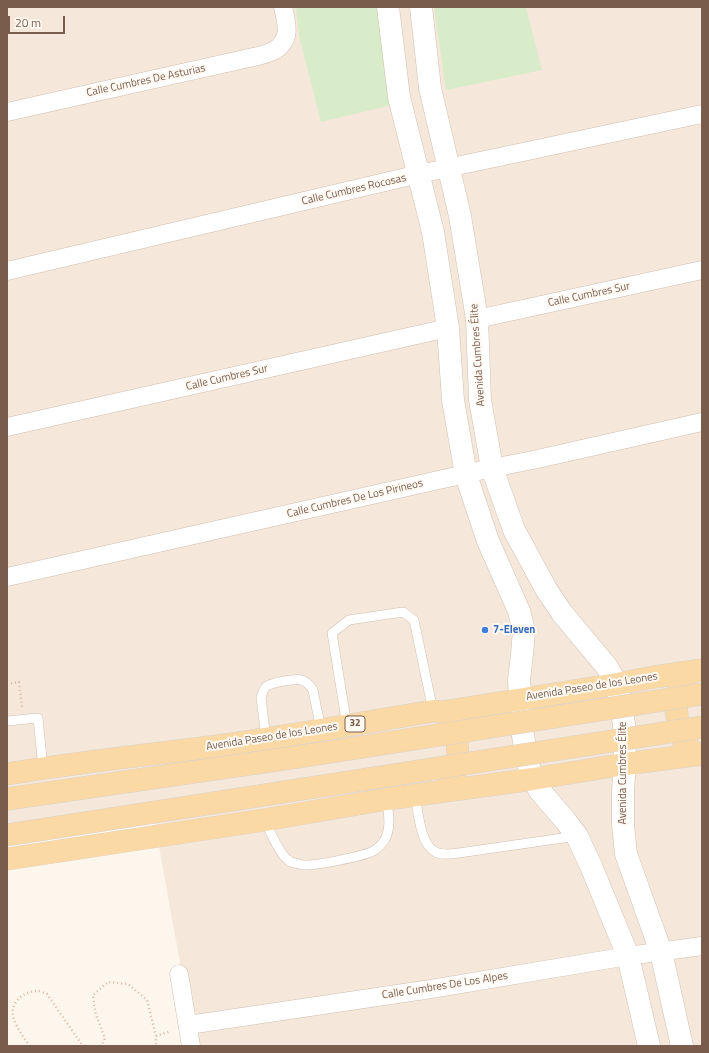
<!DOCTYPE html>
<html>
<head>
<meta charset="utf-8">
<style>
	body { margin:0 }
	#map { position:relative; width:709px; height:1053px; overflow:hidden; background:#fdf6ec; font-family:"Titillium Web",sans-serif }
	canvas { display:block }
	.frame { position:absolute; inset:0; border:8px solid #7a5c4d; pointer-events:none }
	.scale { position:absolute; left:8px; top:16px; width:57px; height:18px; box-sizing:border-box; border:2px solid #7a5c4d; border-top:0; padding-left:5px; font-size:12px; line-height:14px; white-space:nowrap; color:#7a5c4d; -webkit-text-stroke:3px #fffaf3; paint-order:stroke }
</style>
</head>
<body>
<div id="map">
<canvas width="709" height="1053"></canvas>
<div class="frame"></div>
<div class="scale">20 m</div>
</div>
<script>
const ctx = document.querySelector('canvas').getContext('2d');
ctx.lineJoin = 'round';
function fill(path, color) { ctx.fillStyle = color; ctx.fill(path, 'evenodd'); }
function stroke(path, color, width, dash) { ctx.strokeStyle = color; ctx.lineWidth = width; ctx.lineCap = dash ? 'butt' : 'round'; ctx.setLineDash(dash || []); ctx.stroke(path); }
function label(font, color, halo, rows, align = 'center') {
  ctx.font = font + ' "Titillium Web",sans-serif'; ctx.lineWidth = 4; ctx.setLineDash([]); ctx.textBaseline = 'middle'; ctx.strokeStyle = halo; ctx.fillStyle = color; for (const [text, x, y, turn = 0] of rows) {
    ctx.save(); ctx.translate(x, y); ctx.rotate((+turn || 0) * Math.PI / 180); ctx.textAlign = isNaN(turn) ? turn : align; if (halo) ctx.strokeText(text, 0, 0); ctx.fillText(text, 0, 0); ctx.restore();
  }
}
fill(new Path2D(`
	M 7,7 L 702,7 L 702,1046 L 195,1046 L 152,808 L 7,825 Z`), '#f5e8da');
fill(new Path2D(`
	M 296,7 L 380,7 L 396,104 L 321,122 L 299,36 Z
	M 434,7 L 526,7 L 542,70 L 446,90 Z`), '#d8ecc9');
const service = new Path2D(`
	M 7,721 L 38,718 L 43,768
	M 347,726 L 332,633 L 349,620 L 403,612 L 414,620 L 433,711
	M 266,738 L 261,698 C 262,694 263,689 267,686 C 271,683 296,678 301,680 C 307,681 310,686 313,690 L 321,730
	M 415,795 C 418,810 420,843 434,851 C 441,856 451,854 459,853 L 577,836
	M 264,820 C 271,832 279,855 291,862 C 294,863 300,864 303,865 C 314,866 366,856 375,850 C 378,848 382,844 384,841 C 392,829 388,812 387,799`);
const minor = new Path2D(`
	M 7,112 L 258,56 C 263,55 269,53 273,51 C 292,41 287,24 283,7
	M 7,271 L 419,174 L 702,114
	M 477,319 L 702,270
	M 7,427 L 448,328
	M 7,577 L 492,468 L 533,460 L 702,422
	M 179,974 L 191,1046
	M 188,1025 L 431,989 L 628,956 L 702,946`);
const tertiary = new Path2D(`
	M 388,7 L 399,97 L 433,232 L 448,328 L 453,400 L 466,475 L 488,541 L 519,611 L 524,631 L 522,654 L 519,680 L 522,730 L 528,764 L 533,779 L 540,791 L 565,820 L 577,836 L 591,866 L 628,956 L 649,1046
	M 421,7 L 430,88 L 460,216 L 477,319 L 480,400 L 492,468 L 514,530 L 546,589 L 562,613 L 607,667 L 617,684 L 624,724 L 625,764 L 623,791 L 623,825 L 626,854 L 661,952 L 682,1046`);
const primary = new Path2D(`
	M 685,681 C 683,683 680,686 679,689 C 674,701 677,728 683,740 C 684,742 687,745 689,747
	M 447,716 C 450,719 453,722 454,726 C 458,737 459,763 455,773 C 454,776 452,779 450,781
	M 7,774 C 77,762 147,755 218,746 C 290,736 362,723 433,711 L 442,712 L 617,684 L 654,677 L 702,670
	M 7,859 L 264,820 L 387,799 L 533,779 L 625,764 L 702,754`);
stroke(service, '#d1beb0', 10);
stroke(minor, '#d1beb0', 19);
stroke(tertiary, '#d1beb0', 23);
stroke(primary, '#dad1cd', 23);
stroke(new Path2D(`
	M 7,684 L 19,682 L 22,707
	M 156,1036 L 171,1031
	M 30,1046 C 23,1037 16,1027 13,1016 C 10,1002 24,991 38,991 C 40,991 44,993 47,994 L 82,1045 L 85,1046
	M 100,1046 L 102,1045 L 105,1038 L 95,1012 L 93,995 L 108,982 L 128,984 L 147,1000 L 156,1036 L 156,1046`), '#d9b8a5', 2.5, [1, 3]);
stroke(service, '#fff', 9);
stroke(minor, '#fff', 18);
stroke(tertiary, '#fff', 22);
stroke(primary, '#fbd9a5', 22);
const primaryBridge = new Path2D(`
	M 7,799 L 304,756 L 702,694
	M 7,835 L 702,727`);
stroke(primaryBridge, '#dad1cd', 23, []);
stroke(primaryBridge, '#fbd9a5', 22);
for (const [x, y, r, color] of [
	[485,630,4,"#3f7fe0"]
]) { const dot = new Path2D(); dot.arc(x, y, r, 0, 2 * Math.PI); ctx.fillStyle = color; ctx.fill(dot); stroke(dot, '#fffaf3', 1.5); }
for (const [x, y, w] of [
	[355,724,20]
]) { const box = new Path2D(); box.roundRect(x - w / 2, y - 8, w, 16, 3); ctx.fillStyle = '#fffaf3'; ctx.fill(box); stroke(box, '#7a5c4d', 1); }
label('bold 10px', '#7a5c4d', null, [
	["32",355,724]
]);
label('11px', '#7a5c4d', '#fffaf3', [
	["Calle Cumbres De Asturias",146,81,-12],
	["Calle Cumbres Rocosas",354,190,-13],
	["Calle Cumbres Sur",589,295,-12],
	["Avenida Cumbres Élite",478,355,-94],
	["Calle Cumbres Sur",227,378,-13],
	["Calle Cumbres De Los Pirineos",355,499,-13],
	["Avenida Paseo de los Leones",592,687,-9],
	["Avenida Paseo de los Leones",272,737,-9],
	["Avenida Cumbres Élite",623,773,-90],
	["Calle Cumbres De Los Alpes",445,986,-9]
]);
label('bold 11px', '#366cbe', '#fffaf3', [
	["7-Eleven",493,630]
], 'left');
</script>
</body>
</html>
